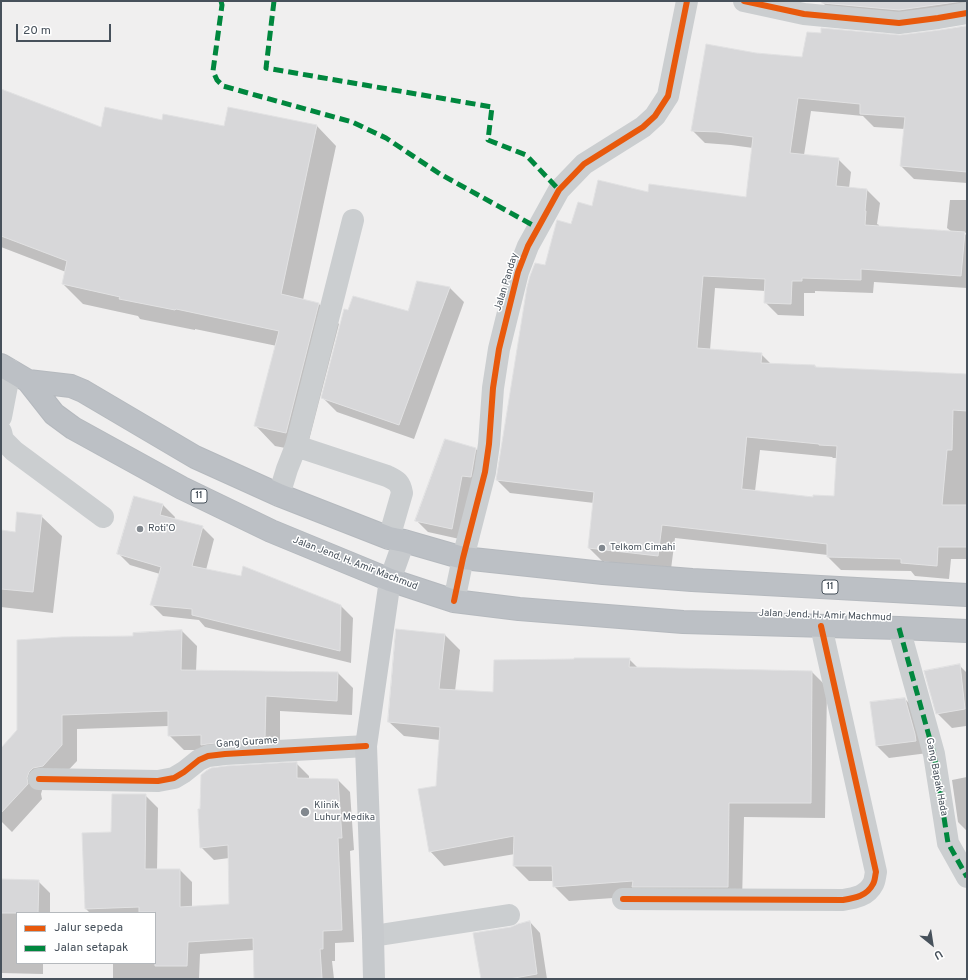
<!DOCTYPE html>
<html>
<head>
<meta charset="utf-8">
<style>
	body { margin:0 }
	#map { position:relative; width:968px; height:980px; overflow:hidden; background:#f0efef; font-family:Overpass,sans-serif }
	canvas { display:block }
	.frame { position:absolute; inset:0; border:2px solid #47515b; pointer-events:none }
	.legend { position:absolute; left:16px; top:912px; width:140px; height:52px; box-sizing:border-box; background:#fff; border:1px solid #b5b9bd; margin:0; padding:5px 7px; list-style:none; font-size:12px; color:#47515b }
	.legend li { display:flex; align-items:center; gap:8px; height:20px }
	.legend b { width:20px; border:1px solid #b5b9bd }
	.north { position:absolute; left:912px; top:924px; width:40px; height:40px; -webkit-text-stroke:3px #fff; paint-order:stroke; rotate:150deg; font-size:11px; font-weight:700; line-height:16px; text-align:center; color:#47515b }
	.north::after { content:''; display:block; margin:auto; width:14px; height:18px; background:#47515b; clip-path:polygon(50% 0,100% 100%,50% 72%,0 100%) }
	.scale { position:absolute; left:16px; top:24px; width:95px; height:18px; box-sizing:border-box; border:2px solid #47515b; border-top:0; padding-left:5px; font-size:12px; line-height:14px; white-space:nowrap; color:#47515b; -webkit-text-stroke:3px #fff; paint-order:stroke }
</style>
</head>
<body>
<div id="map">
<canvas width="968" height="980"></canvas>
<div class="frame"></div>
<ul class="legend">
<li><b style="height:5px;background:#e8590c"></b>Jalur sepeda</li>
<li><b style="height:5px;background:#00873e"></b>Jalan setapak</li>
</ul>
<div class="north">U</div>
<div class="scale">20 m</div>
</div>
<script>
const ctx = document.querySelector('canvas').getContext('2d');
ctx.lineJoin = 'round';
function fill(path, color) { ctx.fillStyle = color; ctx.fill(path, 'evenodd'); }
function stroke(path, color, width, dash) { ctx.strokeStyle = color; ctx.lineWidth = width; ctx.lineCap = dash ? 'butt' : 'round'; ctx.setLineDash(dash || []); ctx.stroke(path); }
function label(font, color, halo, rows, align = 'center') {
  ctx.font = font + ' Overpass,sans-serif'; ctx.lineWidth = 3; ctx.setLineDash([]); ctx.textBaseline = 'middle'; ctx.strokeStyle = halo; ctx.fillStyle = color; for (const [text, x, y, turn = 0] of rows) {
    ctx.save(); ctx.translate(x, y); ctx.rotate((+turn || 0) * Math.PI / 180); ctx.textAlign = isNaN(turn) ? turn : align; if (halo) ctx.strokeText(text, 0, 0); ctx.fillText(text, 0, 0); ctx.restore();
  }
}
fill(new Path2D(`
	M 823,1 L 967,1 L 967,12 L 833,13 L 823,3 Z
	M 967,27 L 967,183 L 914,179 L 901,166 L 905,129 L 874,127 L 863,116 L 811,111 L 804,155 L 838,159 L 851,172 L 849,188 L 867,190 L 880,203 L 877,224 L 879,225 L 878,227 L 952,232 L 947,228 L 950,200 L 967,200 L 967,233 L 964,233 L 967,236 L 967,288 L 874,282 L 873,293 L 815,291 L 815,293 L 804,293 L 804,316 L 778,315 L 765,302 L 766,291 L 715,288 L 710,350 L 761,354 L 772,365 L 815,366 L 817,368 L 967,375 L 967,559 L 951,559 L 949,579 L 915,576 L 911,571 L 841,570 L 828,557 L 828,555 L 675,538 L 671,569 L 602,561 L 589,548 L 594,503 L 510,493 L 497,480 L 546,266 L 572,225 L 593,207 L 648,193 L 747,198 L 753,148 L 731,145 L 705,143 L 692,130 L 756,54 L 803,58 L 898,36 ZM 760,450 L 832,457 L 833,458 L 837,458 L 835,497 L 814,498 L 755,491 Z
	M 1,90 L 101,128 L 162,121 L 225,127 L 317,126 L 336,146 L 303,300 L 319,304 L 339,324 L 306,452 L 275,446 L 256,426 L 277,346 L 195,329 L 195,330 L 140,319 L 138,316 L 83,304 L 63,284 L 66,272 L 1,247 Z
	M 418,282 L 450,288 L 464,302 L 414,439 L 337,412 L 322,397 L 349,311 L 409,312 Z
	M 475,448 L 487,461 L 464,540 L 428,532 L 416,520 Z
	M 163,505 L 175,517 L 174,520 L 202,527 L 214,539 L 206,570 L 341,606 L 353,618 L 351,663 L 205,627 L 199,620 L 163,616 L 151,604 L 160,574 L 130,565 L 118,553 Z
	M 41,516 L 62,536 L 53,613 L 1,607 L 1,531 L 16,533 Z
	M 397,630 L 445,635 L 460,650 L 455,691 L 494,693 L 629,659 L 638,668 L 812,672 L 827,687 L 825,818 L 744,817 L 742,902 L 643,896 L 569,901 L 554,886 L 554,881 L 529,881 L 514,866 L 515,854 L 444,866 L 430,851 L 437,786 L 440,740 L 404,736 L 389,722 Z
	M 182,631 L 197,646 L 196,671 L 338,673 L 353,688 L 352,715 L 280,711 L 280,754 L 207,750 L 184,750 L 169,735 L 169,726 L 77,729 L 77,761 L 58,781 L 43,787 L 41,794 L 42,799 L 12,832 L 1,821 L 1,750 L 134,637 Z
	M 959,665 L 967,673 L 967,731 L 966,726 L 952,728 L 937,713 Z
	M 905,699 L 917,711 L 928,753 L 889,758 L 877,746 Z
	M 296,763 L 309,776 L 309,779 L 338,780 L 350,792 L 354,850 L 350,851 L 354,942 L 335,943 L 335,961 L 332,961 L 334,979 L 256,979 L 254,950 L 200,954 L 199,978 L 113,979 L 113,963 L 155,963 L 155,913 L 90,913 L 86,909 L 112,833 L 145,795 L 158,808 L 157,870 L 180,870 L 192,882 L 192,907 L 230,905 L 229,858 L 214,860 L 201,847 Z
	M 967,777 L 967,831 L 958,822 L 952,780 Z
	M 1,880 L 38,881 L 50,893 L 50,913 L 17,913 L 17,963 L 43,963 L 43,974 L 1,973 Z
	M 530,922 L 540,933 L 547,979 L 482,979 L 511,928 Z`), '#0003');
const building = new Path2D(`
	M 822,1 L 963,1 L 899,10 L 822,3 Z
	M 967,26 L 967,172 L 900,166 L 905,117 L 860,114 L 860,104 L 798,98 L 790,153 L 839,158 L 836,186 L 867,189 L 865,211 L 866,211 L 865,225 L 965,232 L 961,276 L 861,269 L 861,280 L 802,278 L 802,281 L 792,281 L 791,304 L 764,303 L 765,279 L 703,276 L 697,348 L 762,353 L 761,363 L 815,365 L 815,367 L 967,374 L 967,411 L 953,410 L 952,450 L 947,450 L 942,505 L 967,505 L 967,547 L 938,547 L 937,566 L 901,563 L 901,559 L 827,557 L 827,544 L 662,525 L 658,556 L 588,548 L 594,492 L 496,480 L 527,287 L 530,276 L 535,263 L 545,265 L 557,220 L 571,224 L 578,202 L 592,206 L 598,180 L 648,192 L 649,184 L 746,197 L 753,137 L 717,132 L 691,131 L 706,44 L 756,53 L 802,57 L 807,32 L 821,33 L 821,28 L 900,35 L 940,30 ZM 747,437 L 819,444 L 819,445 L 837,446 L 834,496 L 813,495 L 813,497 L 742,489 Z
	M 1,89 L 101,127 L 105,107 L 162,120 L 163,114 L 224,126 L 228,107 L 317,125 L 281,294 L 319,303 L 286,433 L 254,426 L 279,331 L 176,309 L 175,310 L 119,299 L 120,297 L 62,284 L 67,261 L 1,236 Z
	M 417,281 L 450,287 L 399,425 L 321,398 L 344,309 L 348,310 L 353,296 L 408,311 Z
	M 445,439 L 476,448 L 471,477 L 462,476 L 452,529 L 415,521 Z
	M 134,496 L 163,504 L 160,515 L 203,526 L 192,566 L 241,576 L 243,566 L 341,605 L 340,651 L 192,615 L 192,609 L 150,605 L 161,567 L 117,554 Z
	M 17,512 L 42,515 L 33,592 L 1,589 L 1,530 L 15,532 Z
	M 396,629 L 445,634 L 439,689 L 493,692 L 494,660 L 574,659 L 574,658 L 630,658 L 629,667 L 812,671 L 811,803 L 729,803 L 728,887 L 632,887 L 633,881 L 553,887 L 552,866 L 513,866 L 514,836 L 429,852 L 418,789 L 436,786 L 440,727 L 388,722 Z
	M 182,630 L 181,670 L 338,672 L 337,701 L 266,696 L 265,739 L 224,742 L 207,744 L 201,745 L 201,735 L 168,736 L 168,711 L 62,715 L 62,745 L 43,766 L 33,768 L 29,772 L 27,778 L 28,784 L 1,813 L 1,748 L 17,730 L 17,640 L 62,637 L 133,636 L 133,633 Z
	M 960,664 L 965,709 L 936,714 L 924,671 Z
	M 905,698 L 915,734 L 916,741 L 876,746 L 870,702 Z
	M 297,762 L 297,778 L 338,779 L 342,838 L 338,838 L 342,930 L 323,931 L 323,949 L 320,949 L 322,978 L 301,979 L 254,979 L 253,938 L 188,942 L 187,966 L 155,966 L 155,912 L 139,912 L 139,907 L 85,909 L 82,833 L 111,832 L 112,794 L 146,794 L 145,869 L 180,869 L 180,907 L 229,904 L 228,845 L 200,848 L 198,809 L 200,809 L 201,775 L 206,771 L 211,768 L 226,766 Z
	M 1,879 L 39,880 L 38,913 L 1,913 Z
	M 530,921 L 537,974 L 509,979 L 481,979 L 473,933 L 511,927 L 518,924 Z`);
fill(building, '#d7d7d9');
stroke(building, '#e1e1e2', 1);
const highway = new Path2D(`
	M 1,365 L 28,381 L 54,414 L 73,428 L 182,488 L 271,531 L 390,580 L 454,601 L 519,609 L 683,622 L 899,628 L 967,631
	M 28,381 L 71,386 L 83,391 L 195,457 L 279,495 L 389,538 L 404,541 L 463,558 L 603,573 L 692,580 L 967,595`);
stroke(highway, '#b5b9be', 24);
stroke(new Path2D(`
	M 744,1 L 804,14 L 899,23 L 938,18 L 967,13
	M 1,417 L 10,370
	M 1,432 L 3,440 L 14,451 L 103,517
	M 296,446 L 387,476 C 397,481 400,482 402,493 L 389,538
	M 279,495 L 287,469 L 296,446 L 353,220
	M 454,601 L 463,558 L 485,472 L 489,444 L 493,388 L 499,349 L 518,272 L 528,246 L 538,228 L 559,190 L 584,164 L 643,127 L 655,116 L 668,96 L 687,1
	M 899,628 L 934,754 L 948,843 L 967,877
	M 39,779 L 158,781 L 174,778 L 184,772 L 199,760 L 208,756 L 225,754 L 366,746
	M 623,899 L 843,900 C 855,898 867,896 873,884 C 875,881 875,876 876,872 L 821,626
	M 373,936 L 509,915`), '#cbced0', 22);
stroke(new Path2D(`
	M 374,979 L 373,936 L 366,746 L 390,580 L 404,541`), '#c7cacd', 22);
stroke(highway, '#bcc0c5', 22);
stroke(new Path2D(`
	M 221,1 L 222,5 L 213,71 L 217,80 L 223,86 L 352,122 L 386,138 L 440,174 L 538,228
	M 274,1 L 266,68 L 492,107 L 488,140 L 526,155 L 559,190
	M 899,628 L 934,754 L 948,843 L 967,877`), '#00873e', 5, [10, 5]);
stroke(new Path2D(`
	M 744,1 L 804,14 L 899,23 L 938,18 L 967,13
	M 454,601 L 463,558 L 485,472 L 489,444 L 493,388 L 499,349 L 518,272 L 528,246 L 538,228 L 559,190 L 584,164 L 643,127 L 655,116 L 668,96 L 687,1
	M 39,779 L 158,781 L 174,778 L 184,772 L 199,760 L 208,756 L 225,754 L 366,746
	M 623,899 L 843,900 C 855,898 867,896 873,884 C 875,881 875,876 876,872 L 821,626`), '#e8590c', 6);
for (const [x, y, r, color] of [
	[140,529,4,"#82888f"],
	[602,548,4,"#82888f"],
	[305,812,5,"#82888f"]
]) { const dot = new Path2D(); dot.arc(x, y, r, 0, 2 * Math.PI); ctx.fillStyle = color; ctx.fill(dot); stroke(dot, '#fff', 1.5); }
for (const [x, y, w] of [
	[199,496,16],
	[830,587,16]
]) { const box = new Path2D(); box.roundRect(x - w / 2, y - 7, w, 14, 3); ctx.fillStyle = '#fff'; ctx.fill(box); stroke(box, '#47515b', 1); }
label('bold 9px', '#47515b', null, [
	["11",199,496],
	["11",830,587]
]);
label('10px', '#47515b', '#fff', [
	["Jalan Panday",507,282,-73],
	["Jalan Jend. H. Amir Machmud",355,564,21],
	["Jalan Jend. H. Amir Machmud",825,616,2],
	["Gang Gurame",247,743,-4],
	["Gang Bapak Hada",936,777,79]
]);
label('10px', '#47515b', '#fff', [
	["Roti'O",148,529],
	["Telkom Cimahi",610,548],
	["Klinik",314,806],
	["Luhur Medika",314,818]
], 'left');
</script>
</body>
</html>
